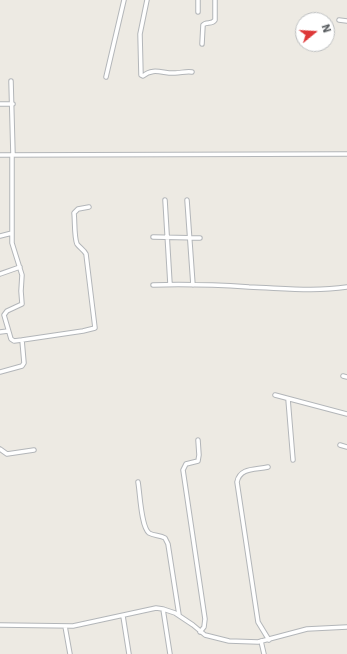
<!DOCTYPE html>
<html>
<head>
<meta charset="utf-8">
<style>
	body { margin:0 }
	#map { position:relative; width:347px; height:654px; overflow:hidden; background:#edeae3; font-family:"Work Sans",sans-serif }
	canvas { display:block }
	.north { position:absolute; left:295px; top:12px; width:40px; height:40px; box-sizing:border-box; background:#fff; border:1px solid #bdbfc0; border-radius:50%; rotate:72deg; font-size:11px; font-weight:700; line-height:16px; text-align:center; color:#5b5f62 }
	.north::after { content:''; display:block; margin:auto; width:14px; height:18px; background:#dd3838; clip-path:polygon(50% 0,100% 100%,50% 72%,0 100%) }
</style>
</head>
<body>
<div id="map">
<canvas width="347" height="654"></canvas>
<div class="north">N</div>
</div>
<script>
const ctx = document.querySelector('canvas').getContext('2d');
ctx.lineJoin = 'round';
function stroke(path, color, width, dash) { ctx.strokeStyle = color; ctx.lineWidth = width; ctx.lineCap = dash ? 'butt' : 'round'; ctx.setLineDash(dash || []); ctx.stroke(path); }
const minor = new Path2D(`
	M 147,0 L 140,34 L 141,75 L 143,76 C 153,67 164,74 175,73 C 181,73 186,71 192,72
	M 198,0 L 198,12
	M 339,20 L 347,21
	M 202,44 L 203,25 C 206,21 212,25 215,20 L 215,0
	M 106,77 L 124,0
	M 11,81 L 13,155
	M 0,104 L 13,104
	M 0,155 L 347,154
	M 165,200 L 170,284
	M 187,200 L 193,285
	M 0,236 L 12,233
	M 153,237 L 200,238
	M 0,274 L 20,267
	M 153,285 C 185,284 217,285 249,287 C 282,288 314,292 347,287
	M 0,332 L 8,331
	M 22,340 L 83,331 L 95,328 L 86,254 C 84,250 80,248 77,244 C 74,237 75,221 74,213 L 78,209 L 89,207
	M 0,372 L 22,366 L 24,363 L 22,340 L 14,341 L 11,339 L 4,315 L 7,311 L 22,304 L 21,291 L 22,275 L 12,243 L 12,155
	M 343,376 L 347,377
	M 275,395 L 347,414
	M 288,399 L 293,460
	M 198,440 L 199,455 L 198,461 L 186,464 L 183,470 L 205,619 L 204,627 L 200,632
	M 340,445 L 347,447
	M 0,449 L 7,454 L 34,450
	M 268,467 C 256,470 240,467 237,482 L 258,622 L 269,640
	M 138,482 C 140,493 141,527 149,533 C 154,536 160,535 165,538 L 168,544 L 179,615
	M 163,609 L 170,654
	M 123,616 L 129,654
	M 0,625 L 73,626 L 156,608 L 163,609 L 175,613 L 193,625 L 205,635 L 229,641 L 258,642 L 307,629 L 347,627
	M 65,626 L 70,654
	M 261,641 L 264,654`);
stroke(minor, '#b3b6b9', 5.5);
stroke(minor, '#fff', 3.5);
</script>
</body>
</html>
